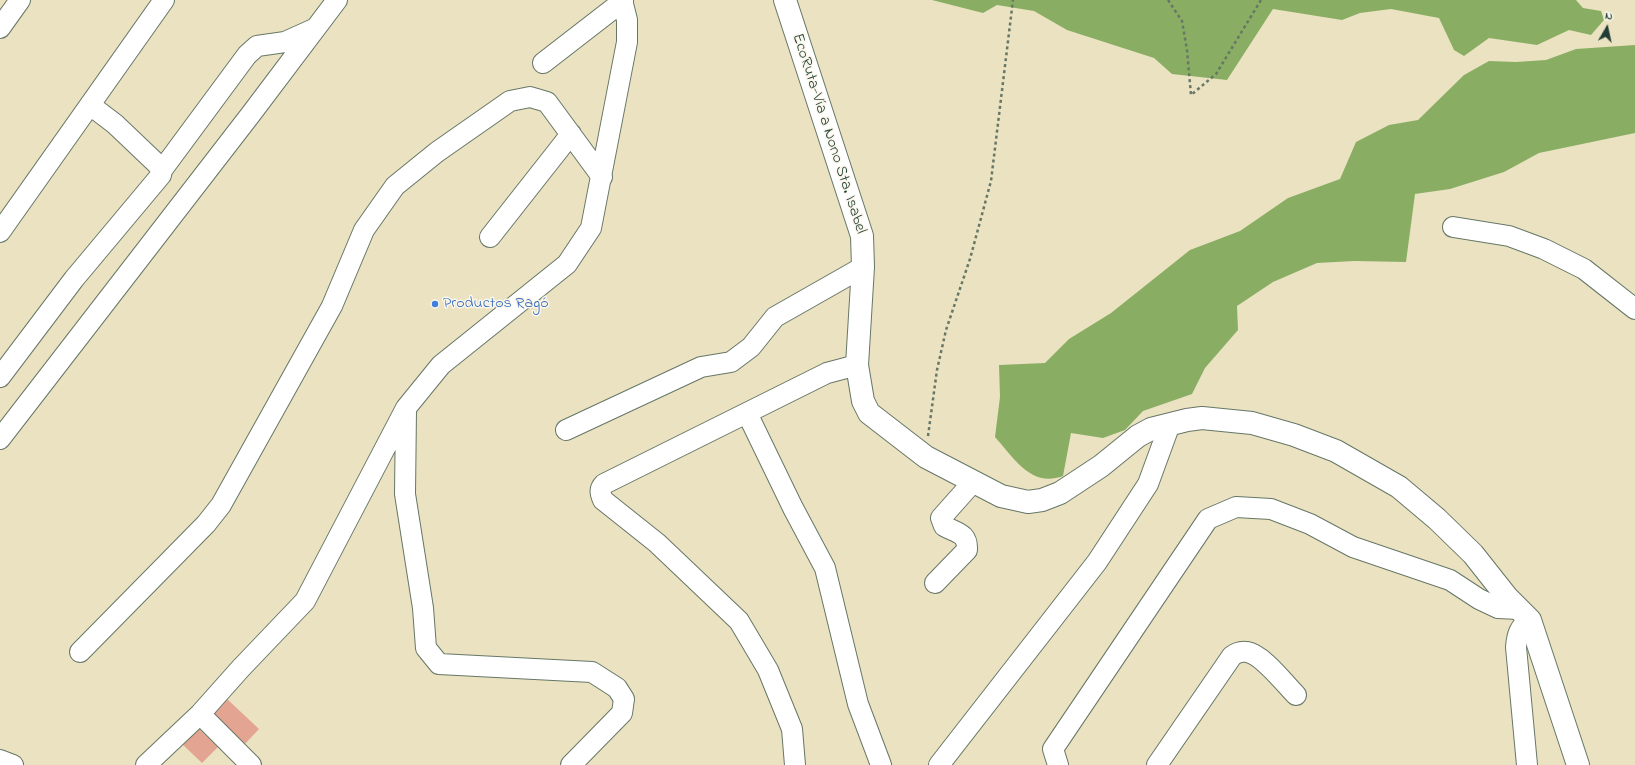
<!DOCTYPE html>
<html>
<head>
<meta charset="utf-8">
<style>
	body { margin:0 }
	#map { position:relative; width:1635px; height:765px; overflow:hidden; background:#ebe2c2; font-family:"Indie Flower",sans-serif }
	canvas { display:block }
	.north { position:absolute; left:1587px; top:8px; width:40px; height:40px; -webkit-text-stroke:3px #fbf7ec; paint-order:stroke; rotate:9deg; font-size:11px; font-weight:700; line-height:16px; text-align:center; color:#1f3d34 }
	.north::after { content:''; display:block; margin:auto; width:14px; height:18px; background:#1f3d34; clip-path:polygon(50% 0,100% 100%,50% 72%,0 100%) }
</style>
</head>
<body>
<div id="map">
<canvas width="1635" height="765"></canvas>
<div class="north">N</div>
</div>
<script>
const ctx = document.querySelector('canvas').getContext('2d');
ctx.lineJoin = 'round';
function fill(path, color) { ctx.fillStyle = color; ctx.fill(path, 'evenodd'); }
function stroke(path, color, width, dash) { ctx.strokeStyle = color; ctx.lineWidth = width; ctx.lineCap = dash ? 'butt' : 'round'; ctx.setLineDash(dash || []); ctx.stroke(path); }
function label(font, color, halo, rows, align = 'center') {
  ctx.font = font + ' "Indie Flower",sans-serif'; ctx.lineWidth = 3; ctx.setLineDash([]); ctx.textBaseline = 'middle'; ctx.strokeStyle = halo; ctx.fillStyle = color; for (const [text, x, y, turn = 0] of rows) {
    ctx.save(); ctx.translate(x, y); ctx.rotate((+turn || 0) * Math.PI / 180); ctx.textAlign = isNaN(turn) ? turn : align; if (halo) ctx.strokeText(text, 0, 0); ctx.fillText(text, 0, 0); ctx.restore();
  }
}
fill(new Path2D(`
	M 932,0 L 1576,0 L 1583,8 L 1601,11 L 1604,20 L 1591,35 L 1569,30 L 1537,45 L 1489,38 L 1464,56 L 1454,50 L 1439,18 L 1391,9 L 1360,13 L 1342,20 L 1273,9 L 1227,80 L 1172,74 L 1154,58 L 1067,30 L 1034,11 L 997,5 L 983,13 Z
	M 1635,45 L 1635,133 L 1539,153 L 1504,172 L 1450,189 L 1415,194 L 1406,262 L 1354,261 L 1317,263 L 1273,282 L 1237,306 L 1238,330 L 1205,368 L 1192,394 L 1143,411 L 1125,430 L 1103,438 L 1071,433 L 1063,476 C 1031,488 1014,458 995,437 L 1000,397 L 999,365 L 1045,363 L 1069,339 L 1111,313 L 1190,250 L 1240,231 L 1288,198 L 1340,179 L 1356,142 L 1389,125 L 1418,120 L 1464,75 L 1489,61 L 1516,62 L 1546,60 L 1576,49 Z`), '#89ae63');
fill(new Path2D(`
	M 226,698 L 259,729 L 244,745 L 210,713 Z
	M 197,727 L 218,747 L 202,763 L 181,743 Z`), '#e4a492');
const minor = new Path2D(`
	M 0,28 L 20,0
	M 543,63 L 623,1
	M 162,170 L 247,55 L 257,46 L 285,42 L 314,29
	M 1453,227 L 1509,236 L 1544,249 L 1584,269 L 1635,309
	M 0,232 L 164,0
	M 490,237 L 571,134
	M 0,377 L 74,279 L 161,175 L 162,170 L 157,164 L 115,124 L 90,105
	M 406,410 L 405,494 L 423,608 L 426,648 L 439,664 L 592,672 L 617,688 L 624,699 L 622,713 L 571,765
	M 747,413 L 793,508 L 825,568 L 858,704 L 881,765
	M 566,430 L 701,367 L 731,362 L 751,347 L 775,317 L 863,267
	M 0,439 L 251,114 L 337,0
	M 935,583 L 967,550 C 968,533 957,533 944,526 L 941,518 L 973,482
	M 80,652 L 206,524 L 221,505 L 332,306 L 364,230 L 395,186 L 437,152 L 510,101 L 530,97 L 547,102 L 602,177
	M 200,714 L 251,765
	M 0,760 L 13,765
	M 146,765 L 200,714 L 241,668 L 305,601 L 406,408 L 441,365 L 567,264 L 591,228 L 627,42 L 627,20 L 622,0
	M 795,765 L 792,729 L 768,670 L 739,621 L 657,543 L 603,500 C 600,493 599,489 604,484 L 827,373 L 857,365
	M 939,765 L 1097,562 L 1148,484 L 1170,424
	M 1058,765 L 1053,749 L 1208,519 L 1236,507 L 1271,509 L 1310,524 L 1353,547 L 1450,580 L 1479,599 L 1498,608 L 1519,609
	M 1157,765 L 1232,656 C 1236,653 1242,651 1247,652 C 1262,654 1285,684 1296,695
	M 1527,765 L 1516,647 C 1517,635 1519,627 1530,620`);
const major = new Path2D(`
	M 785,0 L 862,236 L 863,267 L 857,365 L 863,401 L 869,413 L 926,457 L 1001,496 L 1028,502 L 1042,500 L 1060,493 L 1101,466 L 1138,436 L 1151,429 L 1187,420 L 1202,418 L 1252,423 L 1294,435 L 1336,451 L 1399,487 L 1437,519 L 1473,554 L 1507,597 L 1530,620 L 1578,765`);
stroke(minor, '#676', 22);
stroke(major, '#676', 24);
stroke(new Path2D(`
	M 1168,0 L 1182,21 L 1187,50 L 1191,95 L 1216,74 L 1261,0
	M 928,436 L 937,370 L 946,330 L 970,259 L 991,181 L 1013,0`), '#676', 2.5, [3, 3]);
stroke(minor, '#fff', 20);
stroke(major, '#fff', 22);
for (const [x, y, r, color] of [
	[435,304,4,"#3f7fe0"]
]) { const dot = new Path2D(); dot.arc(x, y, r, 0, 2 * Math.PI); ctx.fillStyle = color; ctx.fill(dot); stroke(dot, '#fbf7ec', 1.5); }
label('16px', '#1f3d34', '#fbf7ec', [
	["EcoRuta-Vía a Nono Sta. Isabel",828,134,72]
]);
label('16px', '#366cbe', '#fbf7ec', [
	["Productos Ragó",443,304]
], 'left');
</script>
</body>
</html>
